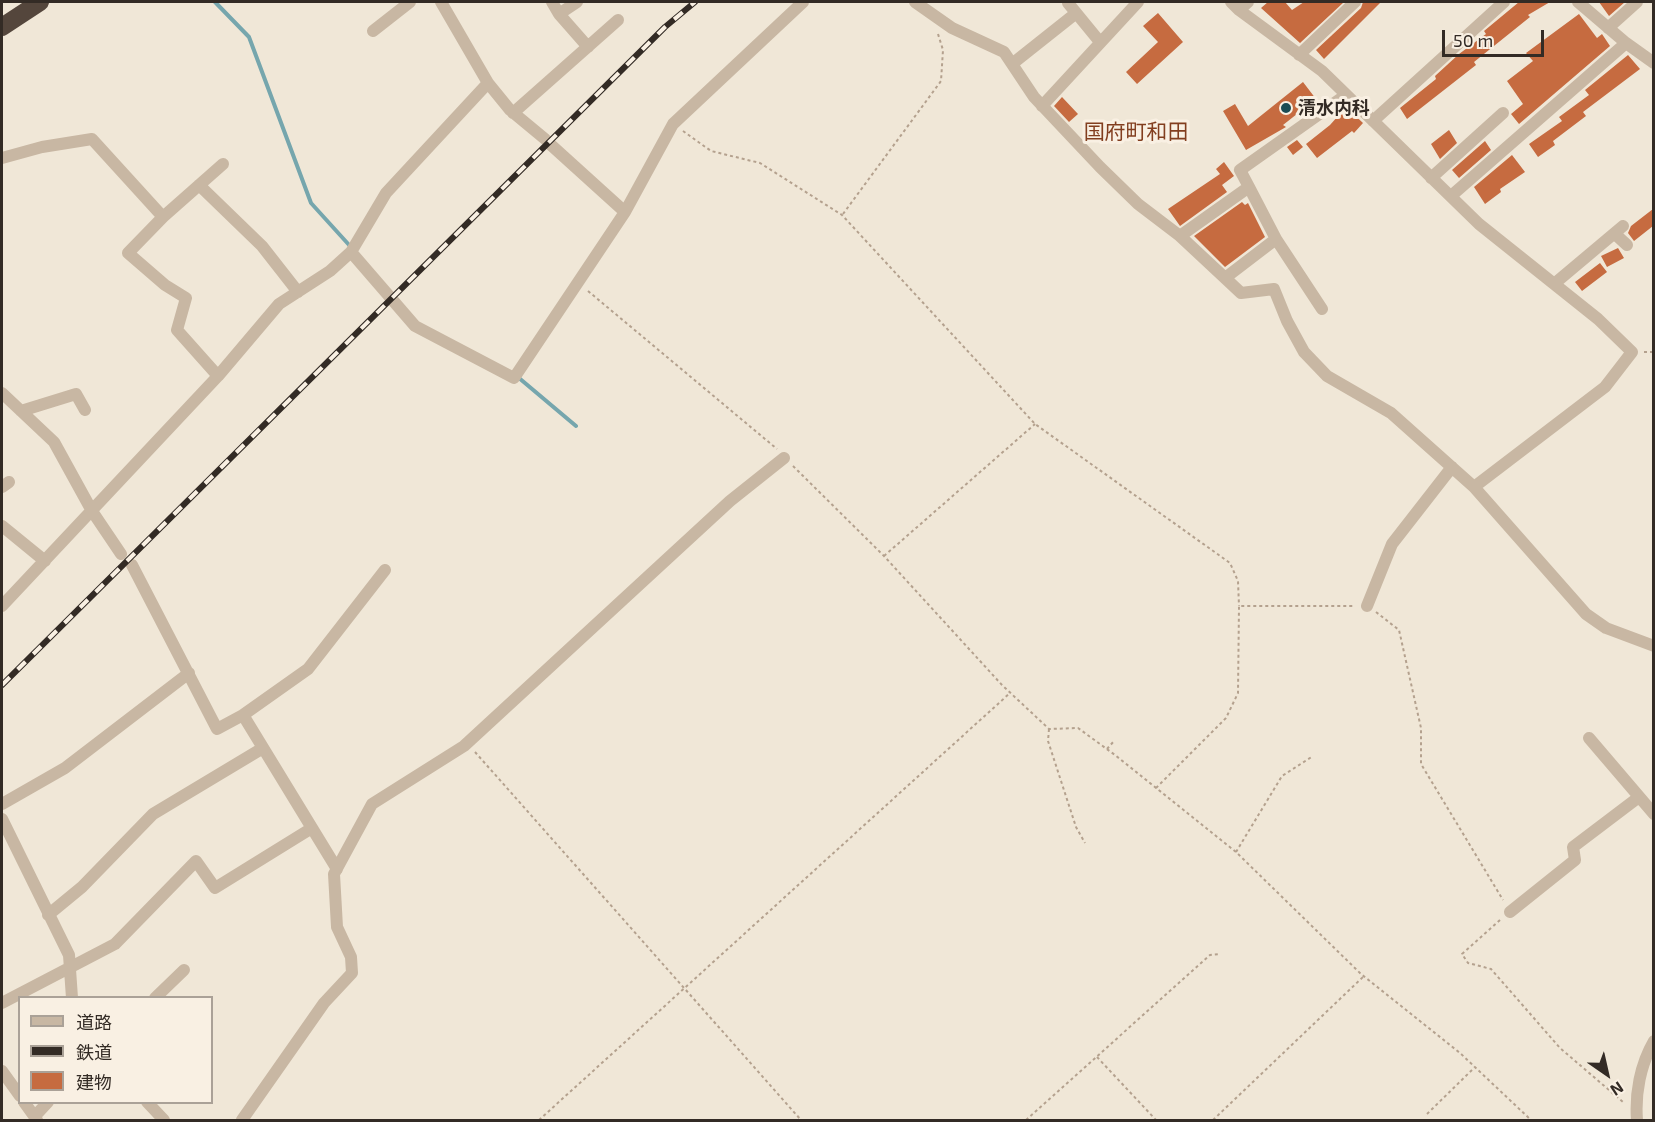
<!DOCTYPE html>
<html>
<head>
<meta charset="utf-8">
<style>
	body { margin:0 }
	#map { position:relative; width:1655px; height:1122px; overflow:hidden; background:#f0e7d7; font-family:"Exo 2","Noto Sans JP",sans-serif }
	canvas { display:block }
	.frame { position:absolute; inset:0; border:3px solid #332b25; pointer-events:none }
	.legend { position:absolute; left:18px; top:996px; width:195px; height:108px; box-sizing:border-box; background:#f9f0e3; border:2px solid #aaa197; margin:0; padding:8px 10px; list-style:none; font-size:18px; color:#332b25 }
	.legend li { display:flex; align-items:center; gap:12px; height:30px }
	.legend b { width:30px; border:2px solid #aaa197 }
	.north { position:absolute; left:1577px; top:1044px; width:60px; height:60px; -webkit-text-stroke:4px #f9f0e3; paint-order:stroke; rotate:146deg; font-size:16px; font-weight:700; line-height:24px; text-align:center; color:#332b25 }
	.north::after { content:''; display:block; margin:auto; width:21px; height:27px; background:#332b25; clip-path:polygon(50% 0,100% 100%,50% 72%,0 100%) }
	.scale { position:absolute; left:1442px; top:30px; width:102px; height:27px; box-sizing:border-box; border:3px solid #332b25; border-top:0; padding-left:8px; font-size:18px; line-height:21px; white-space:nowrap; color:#332b25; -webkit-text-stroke:4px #f9f0e3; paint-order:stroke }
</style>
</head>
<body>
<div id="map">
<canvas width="1655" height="1122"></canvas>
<div class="frame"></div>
<ul class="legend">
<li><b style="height:8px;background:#c8b7a3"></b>道路</li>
<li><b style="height:8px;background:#332b25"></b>鉄道</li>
<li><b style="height:16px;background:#c66b40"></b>建物</li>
</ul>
<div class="north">N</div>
<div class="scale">50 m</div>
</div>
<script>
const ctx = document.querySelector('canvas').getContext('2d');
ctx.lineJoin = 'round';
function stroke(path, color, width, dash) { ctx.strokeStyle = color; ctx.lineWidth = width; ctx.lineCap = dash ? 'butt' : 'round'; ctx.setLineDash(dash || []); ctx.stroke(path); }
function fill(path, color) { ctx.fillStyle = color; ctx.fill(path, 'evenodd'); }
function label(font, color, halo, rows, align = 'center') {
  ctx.font = font + ' "Exo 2","Noto Sans JP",sans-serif'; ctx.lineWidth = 6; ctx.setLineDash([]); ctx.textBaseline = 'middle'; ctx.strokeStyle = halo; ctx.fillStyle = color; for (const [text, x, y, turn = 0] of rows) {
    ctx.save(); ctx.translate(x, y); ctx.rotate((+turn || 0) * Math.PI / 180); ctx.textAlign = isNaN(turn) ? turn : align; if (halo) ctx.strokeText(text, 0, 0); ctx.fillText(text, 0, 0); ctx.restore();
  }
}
stroke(new Path2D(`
	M 215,2 L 249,37 L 311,203 L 350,246
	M 519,378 L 576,426`), '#76a6ad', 4);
fill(new Path2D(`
	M 1268,2 L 1285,2 L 1292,10 L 1304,2 L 1344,2 L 1300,43 L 1261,8 Z
	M 1363,2 L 1381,2 L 1324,59 L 1316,50 L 1361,8 Z
	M 1519,2 L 1550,2 L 1528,15 L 1530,17 L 1474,62 L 1476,65 L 1407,119 L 1400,108 L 1436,79 L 1435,76 L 1459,54 L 1486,34 L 1484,31 Z
	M 1599,2 L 1625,2 L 1609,16 Z
	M 1158,13 L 1183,42 L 1137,84 L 1126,72 L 1158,42 L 1143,26 Z
	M 1579,14 L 1597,38 L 1602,34 L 1610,46 L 1519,124 L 1511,114 L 1523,104 L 1507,81 L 1533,61 L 1526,53 Z
	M 1628,55 L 1640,69 L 1583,112 L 1586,116 L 1553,141 L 1555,145 L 1538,157 L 1529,144 L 1562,121 L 1559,117 L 1589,95 L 1585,90 Z
	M 1303,82 L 1316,99 L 1283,125 L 1286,127 L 1246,150 L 1223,111 L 1235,104 L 1248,126 Z
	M 1062,97 L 1078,114 L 1069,122 L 1054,106 Z
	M 1346,107 L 1363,123 L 1354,133 L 1352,131 L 1317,158 L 1306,144 L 1330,125 Z
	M 1449,130 L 1457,143 L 1440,159 L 1431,144 Z
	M 1297,140 L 1303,147 L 1293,155 L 1287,147 Z
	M 1485,141 L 1491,150 L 1459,178 L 1452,170 Z
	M 1512,155 L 1525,172 L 1500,189 L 1501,192 L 1485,204 L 1474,187 Z
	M 1224,162 L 1234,176 L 1222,185 L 1227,192 L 1180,226 L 1168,209 L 1220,174 L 1216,169 Z
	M 1242,202 L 1245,205 L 1248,203 L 1265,237 L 1225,267 L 1194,236 Z
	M 1653,209 L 1653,226 L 1634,241 L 1628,233 L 1631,226 Z
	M 1618,248 L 1624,258 L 1607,267 L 1601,256 Z
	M 1600,263 L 1607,272 L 1582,291 L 1575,282 Z`), '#c66b40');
stroke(new Path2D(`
	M 683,131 L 711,151 L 760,163 L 842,215 L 1035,424 L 1230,563 L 1238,581 L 1239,606
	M 843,214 L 941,81 L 943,50 L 938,34
	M 588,291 L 777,449
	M 1644,352 L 1654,352
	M 793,466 L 884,556 L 1002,685 L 1049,729 L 1078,728 L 1115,755 L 1236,852 L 1361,974 L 1460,1053 L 1531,1120
	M 884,556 L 1035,424
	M 1376,612 L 1399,630 L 1421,728 L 1421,764 L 1503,900
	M 1049,729 L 1048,741 L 1076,827 L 1085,843
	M 1107,749 L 1114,741
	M 475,752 L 801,1120
	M 1156,788 L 1226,718 L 1238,693 L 1239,606 L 1355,606
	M 1236,852 L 1282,776 L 1313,756
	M 1500,920 L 1462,954 L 1468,963 L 1491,969 L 1560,1048 L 1623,1102
	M 1097,1057 L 1156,1120
	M 1427,1114 L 1475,1067
	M 539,1120 L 1010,693
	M 1026,1120 L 1210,955 L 1219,954
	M 1213,1120 L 1364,976`), '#b4a18e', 2, [3, 3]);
stroke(new Path2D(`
	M 441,2 L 488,83 L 510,110 L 545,139
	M 552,2 L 559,14
	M 577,2 L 559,14 L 588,47
	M 915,2 L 952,28 L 1004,52 L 1034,97 L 1100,167 L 1138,204 L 1180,236
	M 1231,2 L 1239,10
	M 1248,2 L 1239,10 L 1322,71 L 1479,224 L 1598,319 L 1632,352 L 1605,387 L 1474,487
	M 1578,2 L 1626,43
	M 1068,3 L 1100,42
	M 1608,28 L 1637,2
	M 373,31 L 410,2
	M 1299,55 L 1355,2
	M 1012,64 L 1075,14
	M 1042,106 L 1138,2
	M 513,113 L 618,20
	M 1373,121 L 1504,2
	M 551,145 L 625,212 L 673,124 L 803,2
	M 2,158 L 42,147 L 92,139 L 163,217
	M 1431,178 L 1503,113
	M 199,185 L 262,246 L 298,292
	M 1249,187 L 1276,239 L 1225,278 L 1180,236 L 1249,187 L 1240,170 L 1346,95
	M 1451,196 L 1626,43 L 1654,63
	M 1615,234 L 1627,245
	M 1276,239 L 1322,309
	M 351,252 L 415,326 L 514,378 L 625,212
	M 1225,278 L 1241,293 L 1274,289 L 1287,321 L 1304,352 L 1327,376 L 1391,413 L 1474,487 L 1586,614 L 1606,628 L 1654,646
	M 1554,284 L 1623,226
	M 218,376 L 177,330 L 186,298 L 165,285 L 128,253 L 163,217 L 223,164
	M 2,393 L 54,442 L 92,511 L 121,554
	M 21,411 L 76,394 L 85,410
	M 2,487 L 9,482
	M 2,526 L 45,561
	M 132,565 L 217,729 L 243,715 L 337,869
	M 2,606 L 218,376 L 279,304 L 330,271 L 351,252 L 386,193 L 488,83
	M 1367,606 L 1392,544 L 1452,467
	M 243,715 L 308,669 L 385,570
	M 1589,738 L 1654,814
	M 2,804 L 65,768 L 189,673
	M 2,819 L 69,955 L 72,998
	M 1510,912 L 1575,860 L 1573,847 L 1639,797
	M 48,915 L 82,887 L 153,814 L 263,748
	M 155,998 L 184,970
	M 2,1003 L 115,944 L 196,861 L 215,888 L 312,828
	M 2,1071 L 20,1096
	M 24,1102 L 37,1120
	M 147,1102 L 164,1120
	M 35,1116 L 48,1102
	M 242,1120 L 324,1003 L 352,973 L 351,957 L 337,927 L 334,874 L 372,804 L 464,746 L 730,501 L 784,458
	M 1637,1120 C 1635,1094 1640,1065 1654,1041`), '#c8b7a3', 12);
stroke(new Path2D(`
	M 2,27 L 40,2`), '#54463c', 18);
const rail = new Path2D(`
	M 2,685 L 665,27 L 695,2`);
stroke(rail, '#332b25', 6);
stroke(rail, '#f9f0e3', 4, [11]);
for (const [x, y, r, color] of [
	[1286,108,6,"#1b4c54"]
]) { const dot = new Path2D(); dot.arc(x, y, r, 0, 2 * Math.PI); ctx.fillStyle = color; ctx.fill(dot); stroke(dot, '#f9f0e3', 2); }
label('bold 18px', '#332b25', '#f9f0e3', [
	["清水内科",1298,108]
], 'left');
label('21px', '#823e1f', '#f9f0e3', [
	["国府町和田",1136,132]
]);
</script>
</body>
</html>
